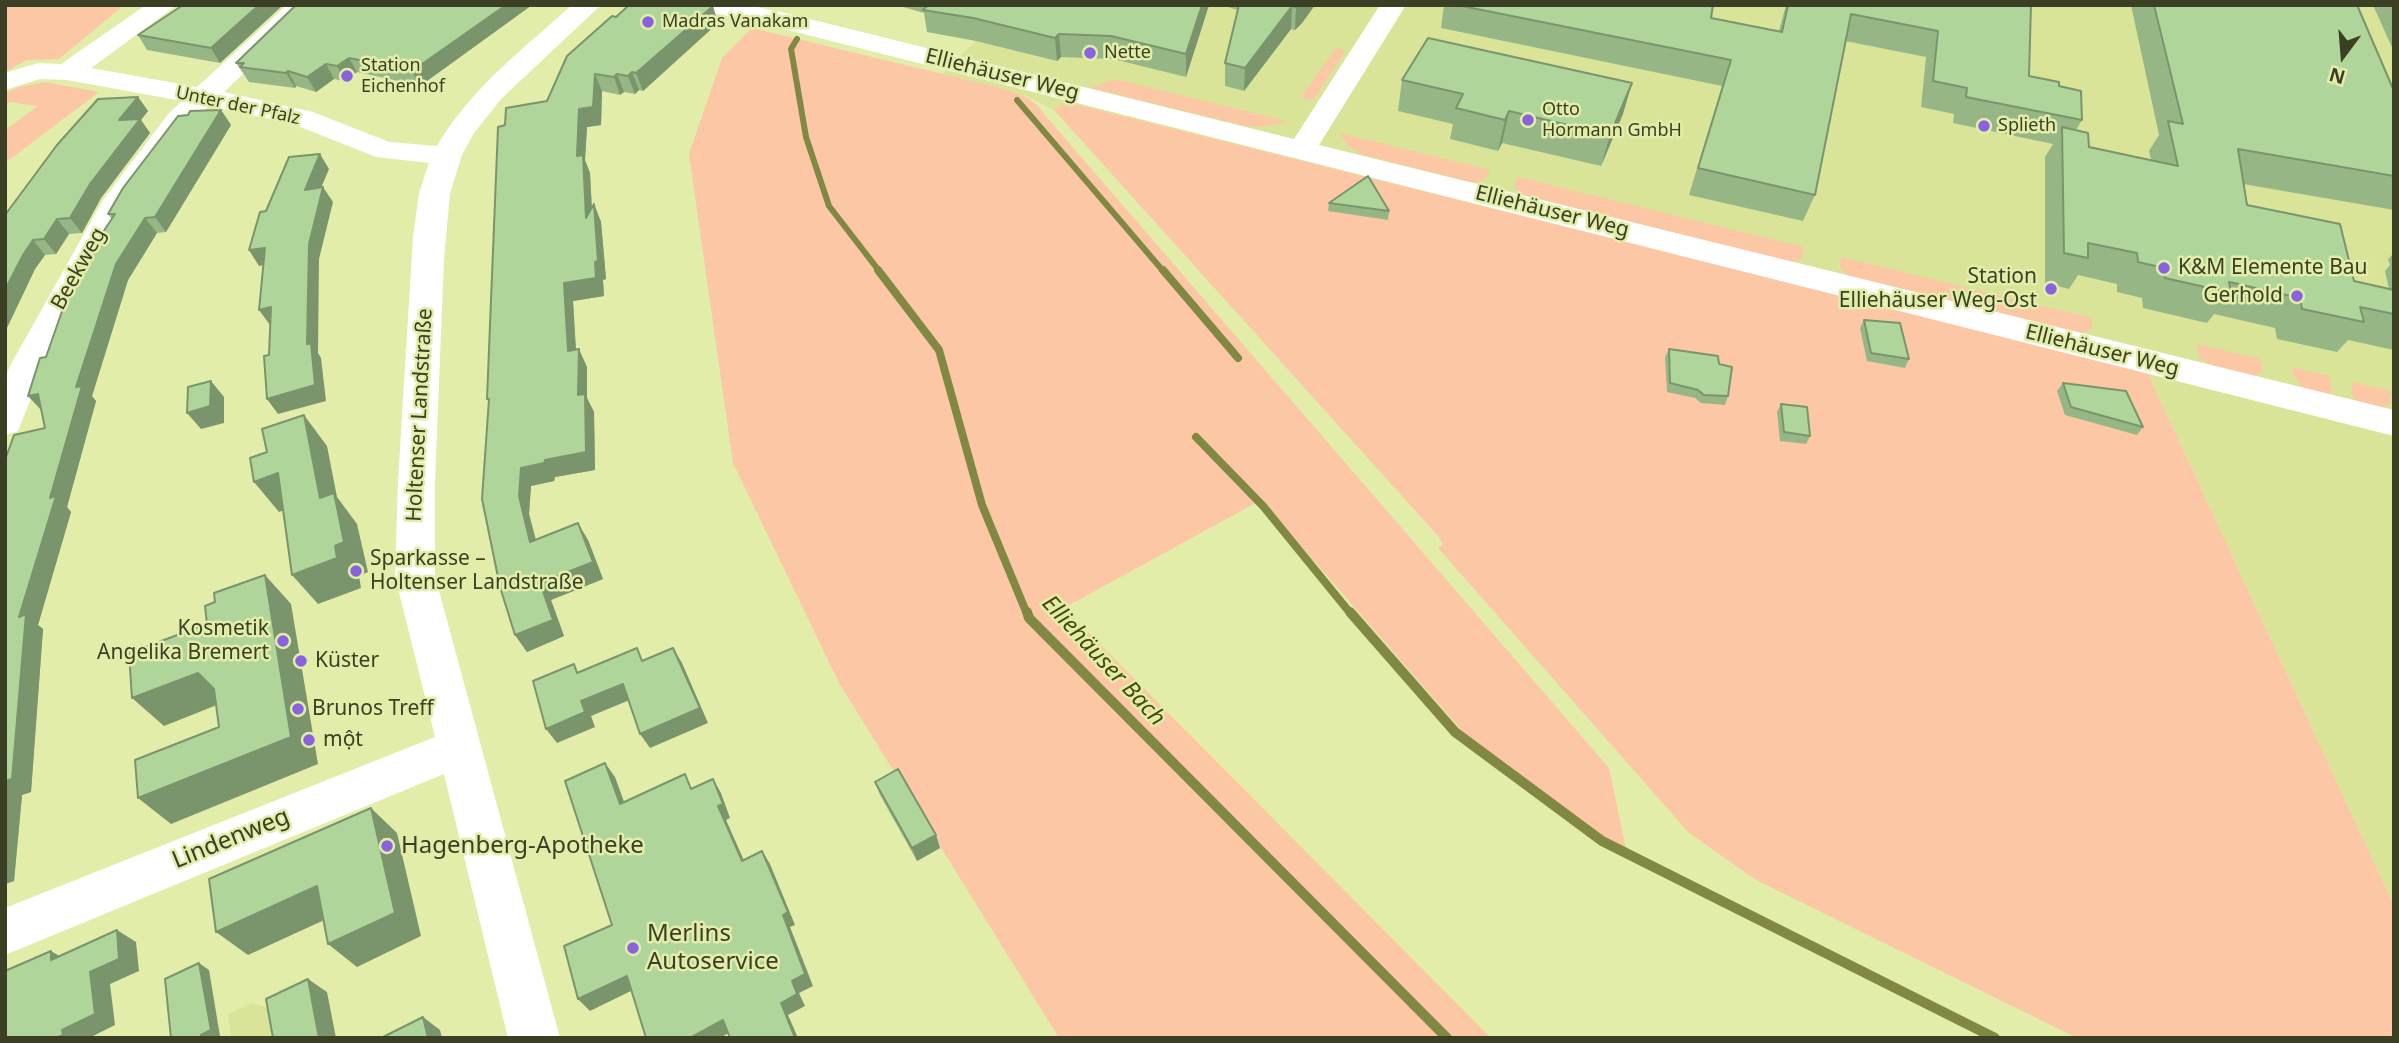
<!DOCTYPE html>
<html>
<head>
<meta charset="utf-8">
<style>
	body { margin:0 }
	#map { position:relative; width:2399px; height:1043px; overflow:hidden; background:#e3edaa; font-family:"Noto Sans",sans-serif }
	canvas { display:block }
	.frame { position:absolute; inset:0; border:7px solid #3b3f23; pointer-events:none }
	.north { position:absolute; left:2308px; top:21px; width:70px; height:70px; -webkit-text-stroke:5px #e3edaa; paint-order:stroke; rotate:196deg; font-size:19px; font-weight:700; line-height:28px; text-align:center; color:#3b3f23 }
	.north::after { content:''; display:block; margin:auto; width:24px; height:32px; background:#3b3f23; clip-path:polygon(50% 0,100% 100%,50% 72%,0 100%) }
</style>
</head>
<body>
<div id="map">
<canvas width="2399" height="1043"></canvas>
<div class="frame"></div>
<div class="north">N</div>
</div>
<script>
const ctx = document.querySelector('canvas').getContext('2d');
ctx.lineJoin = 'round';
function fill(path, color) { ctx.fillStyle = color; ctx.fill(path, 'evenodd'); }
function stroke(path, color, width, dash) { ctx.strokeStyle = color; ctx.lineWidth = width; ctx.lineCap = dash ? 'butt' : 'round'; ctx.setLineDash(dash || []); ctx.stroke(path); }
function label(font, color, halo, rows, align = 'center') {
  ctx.font = font + ' "Noto Sans",sans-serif'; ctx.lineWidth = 5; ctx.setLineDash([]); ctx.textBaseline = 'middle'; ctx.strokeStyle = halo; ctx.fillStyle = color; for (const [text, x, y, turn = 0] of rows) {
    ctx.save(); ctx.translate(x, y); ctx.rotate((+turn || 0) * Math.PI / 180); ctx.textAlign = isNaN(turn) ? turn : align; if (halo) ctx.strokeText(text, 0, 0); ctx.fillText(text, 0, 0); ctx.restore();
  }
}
fill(new Path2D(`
	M 1012,5 L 2394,5 L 2394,906 L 2147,372 L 1067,102 L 1054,110 L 1027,96 L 942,74 Z
	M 327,992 L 336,1038 L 231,1038 L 228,1014 L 251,1003 L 287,1012 Z`), '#d9e499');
fill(new Path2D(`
	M 5,5 L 124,5 L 59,59 L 27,60 L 5,72 Z
	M 752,28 L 1001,88 C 1020,94 1033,97 1044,114 L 1609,768 L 1627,854 L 1469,739 L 1261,500 L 1064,608 L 1491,1038 L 1059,1038 L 839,683 L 733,463 L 689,154 L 722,58 Z
	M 1337,47 L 1345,51 L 1313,100 L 1301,97 Z
	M 1115,79 L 1290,122 L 1256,127 L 1242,125 L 1091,88 Z
	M 45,82 L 99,92 L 5,163 L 5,130 L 38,106 L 10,102 L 5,105 L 5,93 L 19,87 Z
	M 1066,102 L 2147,372 L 2394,906 L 2394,1038 L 2077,1038 L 1756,880 L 1689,833 L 1438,548 L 1443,544 L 1438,536 L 1054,110 Z
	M 1340,133 L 1490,170 C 1485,181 1481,182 1470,182 L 1364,155 L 1348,146 Z
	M 1518,177 L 1803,247 L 1802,258 L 1790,262 L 1523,195 L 1514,187 Z
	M 1841,257 L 2092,318 L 2092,329 L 2079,334 L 1849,276 L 1840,268 Z
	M 2197,344 L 2260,359 L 2263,371 L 2255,376 L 2212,367 L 2200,358 Z
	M 2292,367 L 2329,376 L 2332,394 L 2327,396 C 2308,391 2296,388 2292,367 Z
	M 2353,382 L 2389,391 L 2392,402 L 2382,410 C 2367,406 2345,403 2353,382 Z`), '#fcc7a4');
stroke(new Path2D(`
	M 797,39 L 791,49 L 806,137 L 829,206 L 880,272
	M 1017,100 L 1164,272`), '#808842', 6);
stroke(new Path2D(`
	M 878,270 L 939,350 L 982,505 L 1027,614
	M 1163,270 L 1238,358
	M 1196,437 L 1263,506 L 1351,614`), '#808842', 8);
stroke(new Path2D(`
	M 1027,612 L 1029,618 L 1447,1038
	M 1350,612 L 1455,732 L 1602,841 L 1995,1038`), '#808842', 10);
fill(new Path2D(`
	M 146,5 L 177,5 L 91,68 L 197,87 L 287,5 L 315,5 L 224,92 L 313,112 L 389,142 L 437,146 C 471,88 523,49 572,5 L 601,5 L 502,98 L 474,133 L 462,155 L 450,193 L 444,259 L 435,481 L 435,576 L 560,1038 L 508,1038 L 444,774 L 5,955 L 5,908 L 435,737 L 395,576 L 398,481 L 413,237 L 419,193 L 429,163 L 376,157 L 293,124 L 209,106 L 189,125 L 132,202 L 44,366 L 18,431 L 5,435 L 5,377 L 10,366 L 103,200 L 169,113 L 182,101 L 67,80 L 40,79 L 5,90 L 5,73 L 38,63 L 61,64 Z
	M 696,5 L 748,5 L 781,12 L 1294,139 L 1380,5 L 1406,5 L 1319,145 L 2394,410 L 2394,436 L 780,28 L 700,10 Z`), '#fff');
fill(new Path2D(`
	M 183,5 L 283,5 L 220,63 L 147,50 L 138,35 Z
	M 296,5 L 532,5 L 420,86 L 357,72 L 345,81 L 334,79 L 316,92 L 296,86 L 295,88 L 249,82 L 236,63 Z
	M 896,5 L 1209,5 L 1186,77 L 1113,59 L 1061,57 L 1057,61 L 976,41 L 927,32 L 924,13 Z
	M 1221,5 L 1315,5 L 1302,23 L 1295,30 L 1291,29 L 1244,91 L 1225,86 L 1225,63 L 1238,10 Z
	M 1444,5 L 1713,5 L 1711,18 L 1779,31 L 1786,5 L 2031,5 L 2029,76 L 2059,86 L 2082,120 L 2076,130 L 2089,147 L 2151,160 L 2149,151 L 2159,135 L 2131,5 L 2357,5 L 2394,91 L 2394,210 L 2243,184 L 2247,205 L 2354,281 L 2389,289 L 2385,271 L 2390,265 L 2388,259 L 2394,253 L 2394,350 L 2348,340 L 2337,352 L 2277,339 L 2275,328 L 2214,314 L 2207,323 L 2143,308 L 2142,298 L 2117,292 L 2117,284 L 2078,275 L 2069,289 L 2045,283 L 2045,157 L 2053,144 L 1953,123 L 1954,114 L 1921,107 L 1926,57 L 1845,41 L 1815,195 L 1803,221 L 1689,195 L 1722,86 L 1441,28 Z
	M 2373,5 L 2394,5 L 2394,52 Z
	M 616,17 L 718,23 L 643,91 L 639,90 L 635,94 L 624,92 L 620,95 L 602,91 L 601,125 L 587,127 L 585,160 L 590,173 L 592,207 L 594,204 L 601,222 L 606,279 L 603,280 L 604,296 L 573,301 L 576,350 L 587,367 L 587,398 L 594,412 L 595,470 L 555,477 L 554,481 L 531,486 L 529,514 L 536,539 L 588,540 L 603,579 L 551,600 L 564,636 L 527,652 L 515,635 L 489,403 L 505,125 L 547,101 Z
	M 1402,80 L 1623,114 L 1601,166 L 1502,143 L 1498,151 L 1450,139 L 1453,124 L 1398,111 Z
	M 138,97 L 148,111 L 141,120 L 150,133 L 101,198 L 82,233 L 69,234 L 56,254 L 45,255 L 35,269 L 5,332 L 5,215 Z
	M 221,110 L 231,125 L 166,232 L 157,233 L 128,280 L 92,396 L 96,401 L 67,507 L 71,512 L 38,625 L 43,629 L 31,792 L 22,795 L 14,881 L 5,884 L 5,460 L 45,428 L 46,357 L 112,219 L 108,214 L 188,115 Z
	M 1329,203 L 1389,211 L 1388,220 L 1328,211 Z
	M 1864,320 L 1909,359 L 1905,368 L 1867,361 L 1860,328 Z
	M 1669,349 L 1719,364 L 1728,396 L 1725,405 L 1701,403 L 1695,398 L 1667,392 L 1665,357 Z
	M 2063,383 L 2143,427 L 2137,435 L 2065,415 L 2057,391 Z
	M 1781,404 L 1810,436 L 1806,444 L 1780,441 L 1777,412 Z
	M 875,782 L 936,835 L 940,848 L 917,861 L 880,795 Z`), '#96b785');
fill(new Path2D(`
	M 259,5 L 283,5 L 220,63 L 211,48 Z
	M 506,5 L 532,5 L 420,86 L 412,71 Z
	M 1202,5 L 1209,5 L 1186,77 L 1186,54 Z
	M 1298,5 L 1315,5 L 1302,23 L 1295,30 L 1296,7 Z
	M 713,6 L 718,23 L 643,91 L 636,73 Z
	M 1292,6 L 1291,29 L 1244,91 L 1245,68 Z
	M 1059,34 L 1061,57 L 1057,61 L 1055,38 Z
	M 349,58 L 357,72 L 345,81 L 337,66 Z
	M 326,64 L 334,79 L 316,92 L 307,77 Z
	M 288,71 L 296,86 L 295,88 L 286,73 Z
	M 632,72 L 639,90 L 635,94 L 628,76 Z
	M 595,74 L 602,91 L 601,125 L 587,127 L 585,160 L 590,173 L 593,236 L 586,218 L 577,156 L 579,109 Z
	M 617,74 L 624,92 L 620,95 L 614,77 Z
	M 1632,83 L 1623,114 L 1601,166 L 1610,135 Z
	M 138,97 L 148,111 L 141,120 L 150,133 L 101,198 L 82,233 L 70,218 L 119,120 Z
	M 221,110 L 231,125 L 166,232 L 155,217 Z
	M 1509,111 L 1502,143 L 1498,151 L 1505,120 Z
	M 320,154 L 329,169 L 314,205 L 305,190 Z
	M 323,187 L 333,202 L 319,259 L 318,353 L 321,358 L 326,401 L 278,414 L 267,399 L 307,344 L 309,244 Z
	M 594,204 L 601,222 L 606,279 L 603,280 L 604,296 L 573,301 L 577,369 L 568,351 L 564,283 Z
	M 145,218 L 157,233 L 128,280 L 92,396 L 96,401 L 67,507 L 71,512 L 38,625 L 43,629 L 31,792 L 22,795 L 14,881 L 5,884 L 5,781 L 19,617 L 76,387 L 116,264 Z
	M 57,219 L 69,234 L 56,254 L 44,239 Z
	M 33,240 L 45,255 L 35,269 L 5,332 L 5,290 L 23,255 Z
	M 265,248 L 275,263 L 259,266 L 249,250 Z
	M 271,307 L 270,325 L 259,310 Z
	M 579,349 L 587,367 L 587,398 L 594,412 L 595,470 L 555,477 L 554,481 L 531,486 L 529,514 L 540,559 L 530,542 L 519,496 L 521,468 L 545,460 L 578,395 Z
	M 211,381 L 224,397 L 224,423 L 201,429 L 187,413 Z
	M 38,394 L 42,411 L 28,396 Z
	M 304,415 L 327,446 L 337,497 L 357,524 L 368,572 L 359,576 L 361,588 L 318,604 L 292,575 L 335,546 L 320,498 Z
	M 278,473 L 302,504 L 279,512 L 254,482 Z
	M 578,523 L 588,540 L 603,579 L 551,600 L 564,636 L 527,652 L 515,635 L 540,583 Z
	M 265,575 L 291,604 L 318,764 L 171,824 L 138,798 L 291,737 Z
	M 673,648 L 682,663 L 708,723 L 650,748 L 640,734 Z
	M 198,673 L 227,701 L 164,726 L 132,698 Z
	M 623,684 L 632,699 L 591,716 L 595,727 L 557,743 L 546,729 L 581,701 Z
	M 605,763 L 615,777 L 630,818 L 620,804 Z
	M 713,779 L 721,793 L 730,818 L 726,820 L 750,874 L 742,861 L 718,806 Z
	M 371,808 L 397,833 L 421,936 L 357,967 L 328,944 Z
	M 936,835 L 940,848 L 917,861 L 912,848 Z
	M 762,851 L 770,864 L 795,925 L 790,927 L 813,986 L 799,993 L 805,1006 L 788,1015 L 798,1038 L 795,1038 L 781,1003 L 783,915 Z
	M 317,886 L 346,910 L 248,955 L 216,932 Z
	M 117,930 L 136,942 L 139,971 L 110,984 L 115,1025 L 89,1038 L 56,1038 L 62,1030 L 90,972 Z
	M 51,951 L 71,963 L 51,960 Z
	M 199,963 L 209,970 L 220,1036 L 216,1038 L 201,1038 Z
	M 627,976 L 637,988 L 590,1011 L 578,999 Z
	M 308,979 L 327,992 L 336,1038 L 319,1038 Z
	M 423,1017 L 440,1030 L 442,1038 L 428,1038 Z
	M 723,1020 L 732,1031 L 720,1038 L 690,1038 Z`), '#7a956c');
const building = new Path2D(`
	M 183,5 L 259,5 L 211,48 L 138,35 Z
	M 296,5 L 506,5 L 412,71 L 349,58 L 337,66 L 326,64 L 307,77 L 288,71 L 286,73 L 240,67 L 244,63 L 236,63 Z
	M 629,5 L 713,6 L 636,73 L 632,72 L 628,76 L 617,74 L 614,77 L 595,74 L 593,107 L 579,109 L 577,156 L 583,155 L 586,218 L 594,204 L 598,261 L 595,262 L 596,278 L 564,283 L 568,351 L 579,349 L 578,395 L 585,394 L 586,452 L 545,460 L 544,463 L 521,468 L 519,496 L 530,542 L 578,523 L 593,562 L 540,583 L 553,620 L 515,635 L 500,587 L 482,499 L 489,399 L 487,399 L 498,127 L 505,125 L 506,108 L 547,101 L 567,56 L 612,16 L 616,17 Z
	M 928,5 L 1202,5 L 1186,54 L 1111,36 L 1059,34 L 1055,38 L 973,18 L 923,10 Z
	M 1239,5 L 1298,5 L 1296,7 L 1292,6 L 1245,68 L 1225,63 Z
	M 1457,5 L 1713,5 L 1711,18 L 1782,32 L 1788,5 L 2031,5 L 2029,76 L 2059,82 L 2059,86 L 2081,91 L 2082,120 L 1966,97 L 1967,88 L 1933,81 L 1938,31 L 1851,14 L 1815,195 L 1698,168 L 1731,60 Z
	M 2154,5 L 2357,5 L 2394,91 L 2394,176 L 2238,149 L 2247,205 L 2340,224 L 2354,281 L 2394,290 L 2394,314 L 2360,307 L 2364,322 L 2302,309 L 2300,298 L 2229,282 L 2231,293 L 2165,278 L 2164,268 L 2138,262 L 2137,253 L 2088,243 L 2088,258 L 2064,253 L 2062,127 L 2088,133 L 2089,147 L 2178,166 L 2168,121 L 2183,124 Z
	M 1428,38 L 1632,83 L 1610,135 L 1509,111 L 1505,120 L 1456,108 L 1463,94 L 1402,80 Z
	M 138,97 L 119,120 L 140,119 L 90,184 L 70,218 L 57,219 L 44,239 L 33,240 L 23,255 L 5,290 L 5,215 L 57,145 L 98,99 Z
	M 221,110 L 155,217 L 145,218 L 116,264 L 76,387 L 82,386 L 50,498 L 56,496 L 19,617 L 26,614 L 12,779 L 5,781 L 5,460 L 14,435 L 45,428 L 38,394 L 28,396 L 40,358 L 46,357 L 75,274 L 115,214 L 108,214 L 123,188 L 178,116 L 188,115 L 190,111 Z
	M 320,154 L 305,190 L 323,187 L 309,244 L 307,344 L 311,343 L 315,385 L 267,399 L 264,356 L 269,355 L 271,307 L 259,310 L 265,248 L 249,250 L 260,212 L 266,211 L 289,157 Z
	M 1368,176 L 1389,211 L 1329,203 Z
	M 1864,320 L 1900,323 L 1909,359 L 1871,353 Z
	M 1669,349 L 1718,356 L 1719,364 L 1732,367 L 1728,396 L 1704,395 L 1698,390 L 1670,383 Z
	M 211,381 L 210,406 L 187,413 L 188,387 Z
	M 2063,383 L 2126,391 L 2143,427 L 2071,407 Z
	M 1781,404 L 1807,407 L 1810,436 L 1784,432 Z
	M 304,415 L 320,498 L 334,493 L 344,542 L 335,546 L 337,558 L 292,575 L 278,473 L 254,482 L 250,458 L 267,452 L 262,429 Z
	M 265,575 L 291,737 L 138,798 L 135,760 L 219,727 L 214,689 L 198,673 L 132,698 L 129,653 L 207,624 L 205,606 L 215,602 L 214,593 Z
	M 637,648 L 642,661 L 673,648 L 700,708 L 640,734 L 623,684 L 581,701 L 585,712 L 546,729 L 533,681 L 574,664 L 577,673 Z
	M 605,763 L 620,804 L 685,774 L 691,789 L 713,779 L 723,804 L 718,806 L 742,861 L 762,851 L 788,912 L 783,915 L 805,974 L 792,981 L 797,994 L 781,1003 L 795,1038 L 730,1038 L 723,1020 L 690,1038 L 646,1038 L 627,976 L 578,999 L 564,946 L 612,925 L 565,781 Z
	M 898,769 L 936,835 L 912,848 L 875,782 Z
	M 371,808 L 395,913 L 328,944 L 317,886 L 216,932 L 209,879 Z
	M 117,930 L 119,959 L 90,972 L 95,1014 L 62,1030 L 63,1035 L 56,1038 L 5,1038 L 5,971 L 51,951 L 51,960 Z
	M 199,963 L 211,1030 L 201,1035 L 201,1038 L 171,1038 L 165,979 Z
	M 308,979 L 319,1038 L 273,1038 L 266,999 Z
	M 423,1017 L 428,1038 L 381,1038 Z`);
fill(building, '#afd59b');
stroke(building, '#7a956c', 2);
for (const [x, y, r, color] of [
	[648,22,7,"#8962dd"],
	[1090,53,7,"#8962dd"],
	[347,76,7,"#8962dd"],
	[1528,120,7,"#8962dd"],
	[1984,126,7,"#8962dd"],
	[2164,268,7,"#8962dd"],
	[2051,289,7,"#8962dd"],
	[2297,296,7,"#8962dd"],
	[356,571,7,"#8962dd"],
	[283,641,7,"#8962dd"],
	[301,661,7,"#8962dd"],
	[298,709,7,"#8962dd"],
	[309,740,7,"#8962dd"],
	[387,846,7,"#8962dd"],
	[633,948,7,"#8962dd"]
]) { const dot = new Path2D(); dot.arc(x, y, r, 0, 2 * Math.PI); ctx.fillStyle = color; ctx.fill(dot); stroke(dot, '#e3edaa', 2.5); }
label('18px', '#3b3f23', '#e3edaa', [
	["Madras Vanakam",662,22],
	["Nette",1104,53],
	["Station",361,66],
	["Eichenhof",361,87],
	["Otto",1542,110],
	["Hormann GmbH",1542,131],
	["Splieth",1998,126]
], 'left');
label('18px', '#3b3f23', '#e3edaa', [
	["Unter der Pfalz",238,106,12]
]);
label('21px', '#3b3f23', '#e3edaa', [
	["Elliehäuser Weg",1002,75,14],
	["Elliehäuser Weg",1552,212,14],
	["Beekweg",79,269,-61],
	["Elliehäuser Weg",2102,351,14],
	["Holtenser Landstraße",420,415,-87]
]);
label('21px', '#3b3f23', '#e3edaa', [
	["K&M Elemente Bau",2178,268],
	["Station",2037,277,"right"],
	["Elliehäuser Weg-Ost",2037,301,"right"],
	["Gerhold",2283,296,"right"],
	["Sparkasse –",370,559],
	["Holtenser Landstraße",370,583],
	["Kosmetik",269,629,"right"],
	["Angelika Bremert",269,653,"right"],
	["Küster",315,661],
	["Brunos Treff",312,709],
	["một",323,740]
], 'left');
label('italic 23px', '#454b06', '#e3edaa', [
	["Elliehäuser Bach",1103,661,47]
]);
label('24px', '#3b3f23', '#e3edaa', [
	["Lindenweg",231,839,-22]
]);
label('24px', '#3b3f23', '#e3edaa', [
	["Hagenberg-Apotheke",401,846],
	["Merlins",647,934],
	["Autoservice",647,962]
], 'left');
</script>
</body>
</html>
